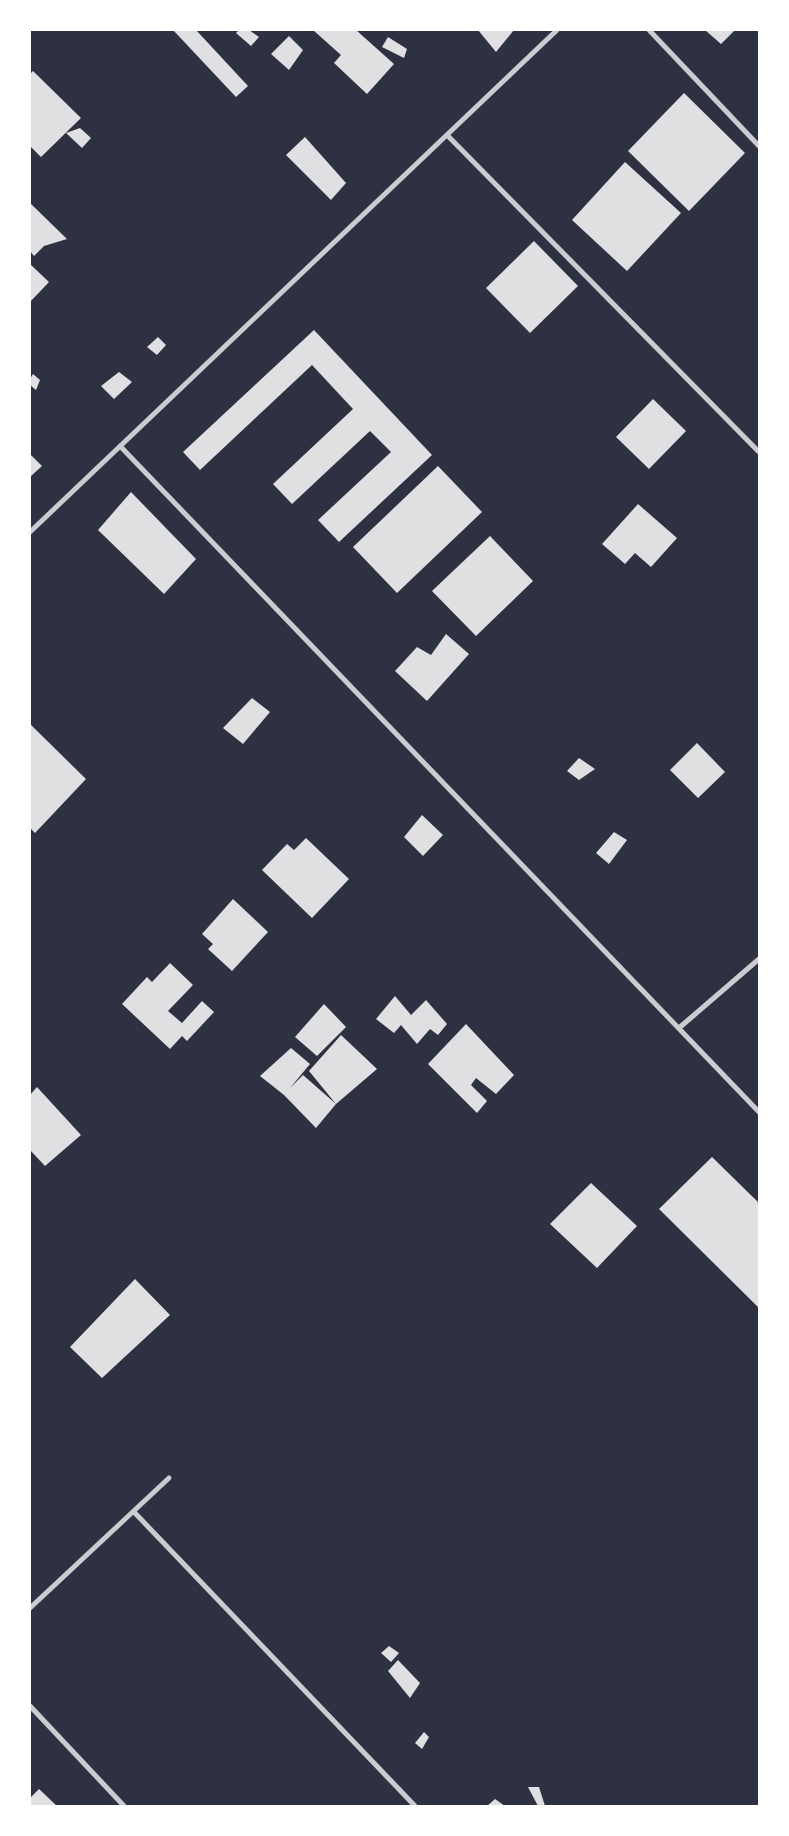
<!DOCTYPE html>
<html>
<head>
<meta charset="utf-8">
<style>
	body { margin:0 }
	#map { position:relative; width:789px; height:1836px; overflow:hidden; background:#2d3142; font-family:"Varela Round",sans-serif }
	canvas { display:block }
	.frame { position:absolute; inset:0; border:31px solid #fff; pointer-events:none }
</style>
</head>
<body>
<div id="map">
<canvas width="789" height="1836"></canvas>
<div class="frame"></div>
</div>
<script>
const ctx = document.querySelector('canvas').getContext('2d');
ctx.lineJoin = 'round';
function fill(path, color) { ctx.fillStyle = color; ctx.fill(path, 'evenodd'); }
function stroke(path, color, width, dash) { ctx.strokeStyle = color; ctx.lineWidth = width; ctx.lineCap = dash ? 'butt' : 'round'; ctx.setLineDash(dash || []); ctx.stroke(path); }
fill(new Path2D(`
	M 173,30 L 196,30 L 248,86 L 236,97 Z
	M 239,30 L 249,30 L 259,37 L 251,46 L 236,33 Z
	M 313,30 L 356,30 L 394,64 L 367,94 L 334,63 L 341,55 Z
	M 478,30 L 514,30 L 496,52 Z
	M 705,30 L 735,30 L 721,44 Z
	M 289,36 L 303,50 L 289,70 L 271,54 Z
	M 388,37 L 407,49 L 404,58 L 382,47 Z
	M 33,71 L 81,118 L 41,157 L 30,146 L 30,74 Z
	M 684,93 L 745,153 L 689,211 L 628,151 Z
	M 80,128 L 91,138 L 82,148 L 66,133 Z
	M 305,137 L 346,183 L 331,200 L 286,155 Z
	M 625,162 L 681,213 L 627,271 L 572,220 Z
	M 30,203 L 67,239 L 44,246 L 34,256 L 30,251 Z
	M 534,241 L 578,286 L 530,333 L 486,288 Z
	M 30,264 L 49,282 L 30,302 Z
	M 314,330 L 432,455 L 339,542 L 318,520 L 391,452 L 370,431 L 292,504 L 273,484 L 353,409 L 312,365 L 200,470 L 183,452 Z
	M 158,337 L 166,345 L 157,355 L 147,347 Z
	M 119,372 L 132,382 L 114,399 L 101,386 Z
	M 33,374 L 40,380 L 36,390 L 30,385 L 30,379 Z
	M 653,399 L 686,431 L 649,469 L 616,437 Z
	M 30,454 L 42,466 L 30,477 Z
	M 438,466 L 482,512 L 397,593 L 353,547 Z
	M 131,492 L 196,559 L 164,594 L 98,530 Z
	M 638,504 L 677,538 L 651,567 L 635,553 L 625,564 L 602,544 Z
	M 490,536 L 533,581 L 476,636 L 432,591 Z
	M 446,634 L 469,654 L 427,701 L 395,671 L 417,647 L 431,655 Z
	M 252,698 L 270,712 L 243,744 L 223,728 Z
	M 30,724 L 86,779 L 35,833 L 30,828 Z
	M 697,743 L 725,772 L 698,798 L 670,770 Z
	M 579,758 L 595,769 L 579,780 L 567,771 Z
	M 422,815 L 443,835 L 423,856 L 404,837 Z
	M 614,832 L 627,840 L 609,864 L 596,853 Z
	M 306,838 L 349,879 L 312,918 L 262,870 L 287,844 L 294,850 Z
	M 233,899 L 268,932 L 232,971 L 208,949 L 213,944 L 202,934 Z
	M 170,963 L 193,985 L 168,1011 L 182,1023 L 202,1001 L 214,1012 L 187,1041 L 182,1036 L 170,1049 L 122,1004 L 147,977 L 152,982 Z
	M 395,996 L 411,1015 L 426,1000 L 447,1024 L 438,1035 L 430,1029 L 417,1044 L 401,1025 L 394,1033 L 376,1019 Z
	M 324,1004 L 346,1027 L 317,1056 L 295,1037 Z
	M 466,1024 L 514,1075 L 496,1094 L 476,1078 L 471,1085 L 487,1101 L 477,1113 L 428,1064 Z
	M 341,1035 L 377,1069 L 336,1104 L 309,1071 Z
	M 291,1048 L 310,1064 L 290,1088 L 303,1075 L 336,1104 L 316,1128 L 284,1095 L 260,1076 Z
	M 37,1087 L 81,1135 L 45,1166 L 30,1150 L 30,1095 Z
	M 712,1157 L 759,1203 L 759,1308 L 659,1209 Z
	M 591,1183 L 637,1226 L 597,1268 L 550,1224 Z
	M 135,1279 L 170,1315 L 102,1378 L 70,1347 Z
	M 389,1646 L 399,1653 L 391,1662 L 381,1653 Z
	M 398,1660 L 420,1683 L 410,1698 L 388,1671 Z
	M 424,1732 L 429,1737 L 422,1749 L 415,1743 Z
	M 528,1787 L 539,1787 L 545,1806 L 538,1806 Z
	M 39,1789 L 57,1806 L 30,1806 L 30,1798 Z
	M 495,1799 L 505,1806 L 487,1806 Z`), '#e0e0e3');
stroke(new Path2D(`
	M 649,30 L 759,146
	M 447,135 L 759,452
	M 120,446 L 759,1112
	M 30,532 L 557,30
	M 679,1028 L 759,959
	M 134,1512 L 415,1806
	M 30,1608 L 169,1478
	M 30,1706 L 124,1806`), '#caccd0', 5);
</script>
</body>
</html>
